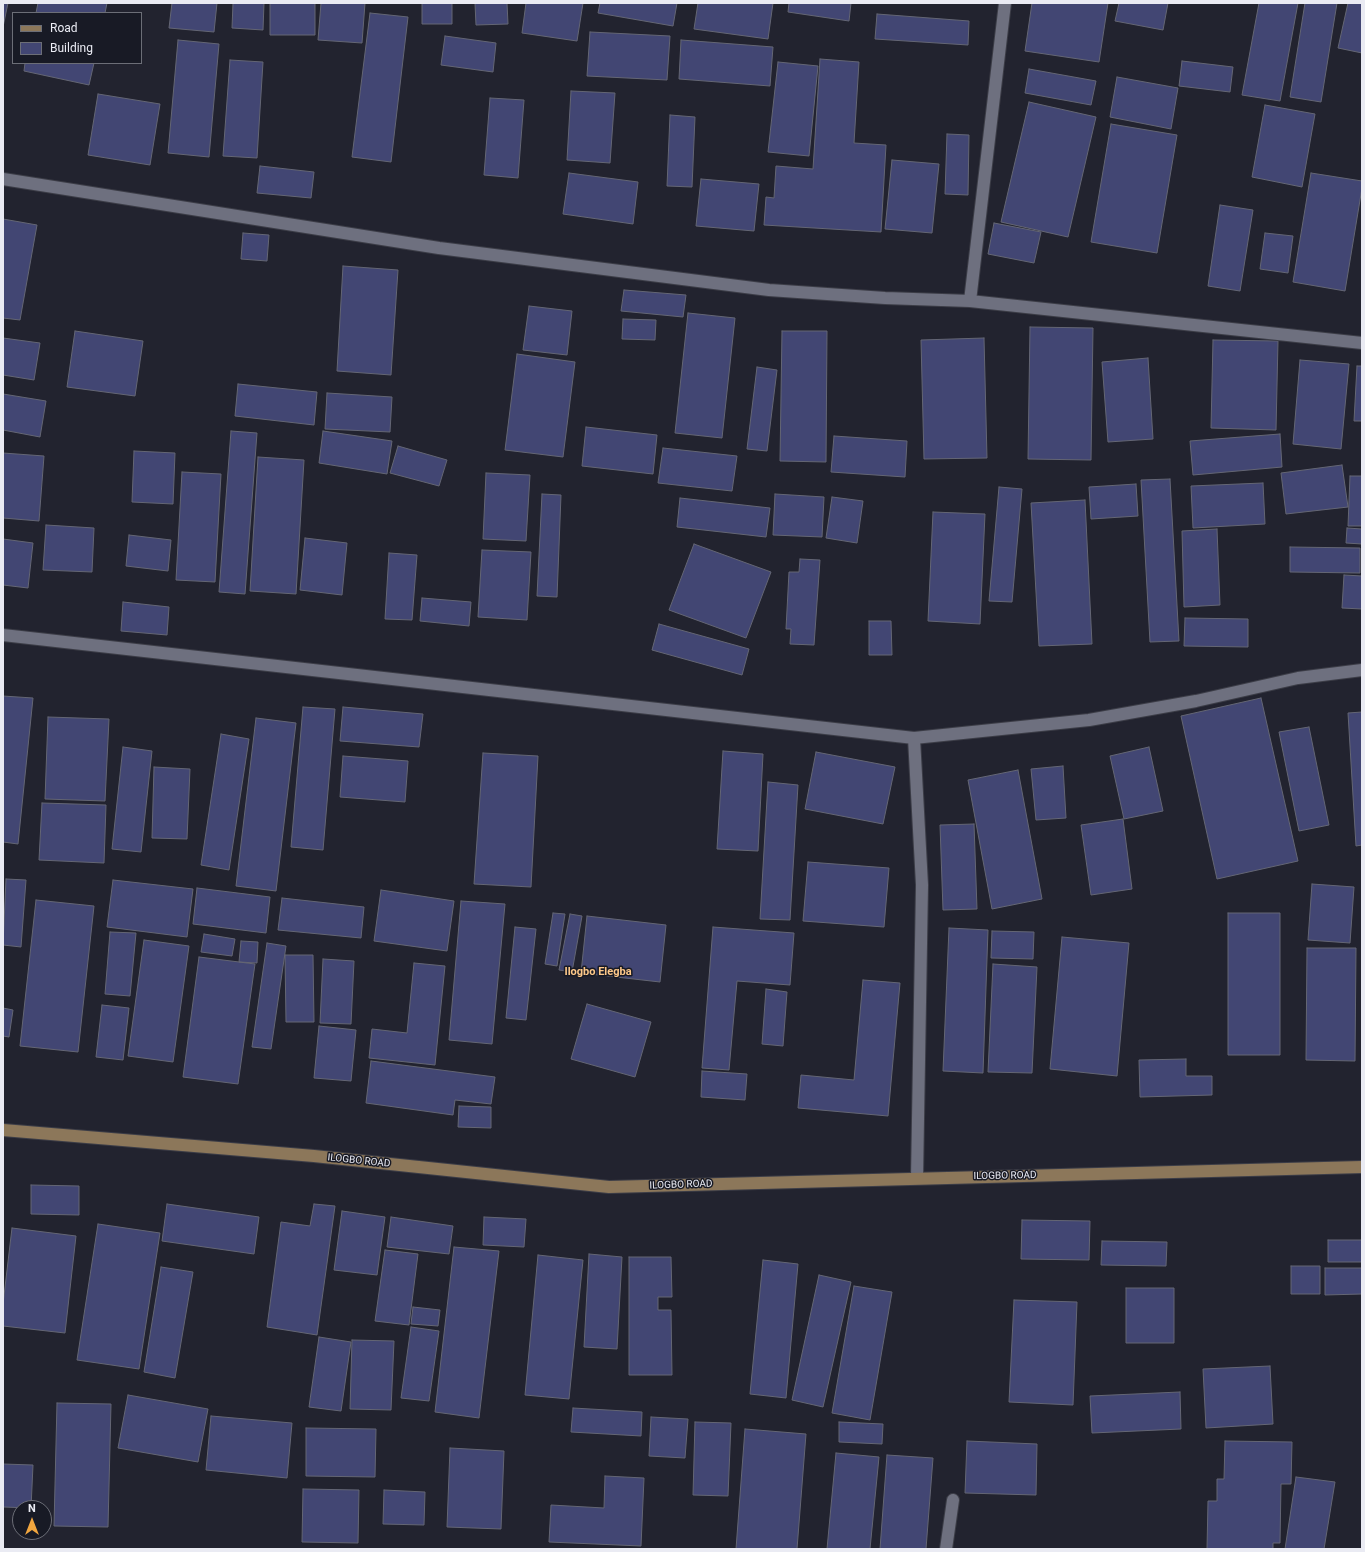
<!DOCTYPE html>
<style>
body{margin:0}
#map{position:relative;width:1365px;height:1552px;overflow:hidden;background:#22232f;font-family:Roboto,sans-serif}
canvas{display:block}
.frame{position:absolute;inset:0;border:4px solid #eaebf3;pointer-events:none}
.legend{position:absolute;left:12px;top:12px;width:130px;height:52px;box-sizing:border-box;background:#181a25;border:1px solid #6c6e77;margin:0;padding:5px 7px;list-style:none;font-size:12px;color:#eaebf3}
.legend li{display:flex;align-items:center;gap:8px;height:20px}
.legend b{width:20px;border:1px solid #6c6e77}
.north{position:absolute;left:12px;top:1500px;width:40px;height:40px;box-sizing:border-box;background:#181a25;border:1px solid #6c6e77;border-radius:50%;rotate:0deg;font-size:11px;font-weight:700;line-height:16px;text-align:center;color:#eaebf3}
.north::after{content:'';display:block;margin:auto;width:14px;height:18px;background:#f1a63f;clip-path:polygon(50% 0,100% 100%,50% 72%,0 100%)}
</style>
<div id="map">
<canvas width="1365" height="1552"></canvas>
<div class="frame"></div>
<ul class="legend">
<li><b style="height:5px;background:#8c775a"></b>Road</li>
<li><b style="height:11px;background:#424673"></b>Building</li>
</ul>
<div class="north">N</div>
</div>
<script>
const ctx = document.querySelector('canvas').getContext('2d');
ctx.lineJoin = 'round';
function fill(path, color) { ctx.fillStyle = color; ctx.fill(path, 'evenodd'); }
const shape = rows => new Path2D(rows.map(r => 'M' + r).join(''));
function stroke(path, color, width, dash) { ctx.strokeStyle = color; ctx.lineWidth = width; ctx.lineCap = dash ? 'butt' : 'round'; ctx.setLineDash(dash || []); ctx.stroke(path); }
function drawText(font, color, halo, rows, align = 'center') {
  ctx.font = font + ' Roboto,sans-serif'; ctx.lineWidth = 3; ctx.setLineDash([]); ctx.textBaseline = 'middle'; ctx.strokeStyle = halo; ctx.fillStyle = color; for (const [text, x, y, turn = 0] of rows) {
    ctx.save(); ctx.translate(x, y); ctx.rotate((+turn || 0) * Math.PI / 180); ctx.textAlign = isNaN(turn) ? turn : align; if (halo) ctx.strokeText(text, 0, 0); ctx.fillText(text, 0, 0); ctx.restore();
  }
}
const building = shape([
 [3,3,8,3,3,27,3,3],
 [38,3,107,3,105,13,36,13,38,3],
 [172,3,217,3,214,32,169,28,172,3],
 [233,3,264,3,263,30,232,28,233,3],
 [270,3,315,3,315,35,270,35,270,3],
 [321,3,365,3,362,43,318,40,321,3],
 [422,3,452,3,452,24,422,24,422,3],
 [475,3,507,3,508,24,476,25,475,3],
 [526,3,583,3,577,41,522,33,526,3],
 [600,3,677,3,673,26,598,13,600,3],
 [698,3,773,3,768,39,694,29,698,3],
 [789,3,851,3,849,21,788,12,789,3],
 [1032,3,1108,3,1099,62,1025,51,1032,3],
 [1119,3,1168,3,1163,30,1115,21,1119,3],
 [1259,3,1298,3,1280,101,1242,95,1259,3],
 [1305,3,1337,3,1321,102,1290,97,1305,3],
 [1348,3,1362,3,1362,53,1338,48,1348,3],
 [370,13,408,17,391,162,352,157,370,13],
 [877,14,969,21,968,45,875,39,877,14],
 [590,32,670,36,667,80,587,76,590,32],
 [445,36,496,43,493,72,441,65,445,36],
 [178,40,219,44,209,157,168,153,178,40],
 [681,40,773,47,770,86,679,79,681,40],
 [820,59,859,62,854,143,886,145,881,232,764,225,766,197,774,198,776,166,813,169,820,59],
 [230,60,263,62,257,158,223,156,230,60],
 [1182,61,1233,67,1230,92,1179,86,1182,61],
 [778,62,818,66,809,156,768,152,778,62],
 [25,63,94,63,89,85,24,71,25,63],
 [1029,69,1096,81,1091,105,1025,93,1029,69],
 [1117,77,1178,88,1171,129,1110,117,1117,77],
 [571,91,615,93,610,163,567,160,571,91],
 [98,94,160,104,150,165,88,155,98,94],
 [490,98,524,100,518,178,484,175,490,98],
 [1029,102,1096,117,1068,237,1001,222,1029,102],
 [1265,105,1315,114,1302,187,1252,177,1265,105],
 [670,115,695,117,692,187,667,186,670,115],
 [1111,124,1177,135,1157,253,1091,242,1111,124],
 [947,134,969,135,968,195,945,194,947,134],
 [892,160,939,164,932,233,885,229,892,160],
 [260,166,314,172,311,198,257,193,260,166],
 [569,173,638,182,633,224,563,214,569,173],
 [1311,173,1362,181,1362,188,1345,291,1293,282,1311,173],
 [701,179,759,184,754,231,696,226,701,179],
 [1220,205,1253,210,1240,291,1208,286,1220,205],
 [3,219,37,225,20,320,3,318,3,219],
 [994,223,1041,232,1034,263,988,254,994,223],
 [243,233,269,235,267,261,241,259,243,233],
 [1265,233,1293,236,1288,273,1260,269,1265,233],
 [343,266,398,270,391,375,337,371,343,266],
 [624,290,686,295,683,317,621,311,624,290],
 [529,306,572,311,567,355,523,350,529,306],
 [688,313,735,318,722,438,675,433,688,313],
 [623,319,656,320,655,340,622,339,623,319],
 [1030,327,1093,328,1091,460,1028,459,1030,327],
 [75,331,143,341,135,396,67,387,75,331],
 [782,331,827,331,826,462,780,461,782,331],
 [3,338,40,343,34,380,3,375,3,338],
 [984,338,987,458,924,459,921,340,984,338],
 [1213,340,1278,341,1276,430,1211,428,1213,340],
 [517,354,575,362,563,457,505,450,517,354],
 [1148,358,1153,439,1108,442,1102,362,1148,358],
 [1300,360,1349,364,1341,449,1293,444,1300,360],
 [1357,366,1362,366,1362,421,1354,421,1357,366],
 [757,367,777,370,767,451,747,449,757,367],
 [238,384,317,392,314,425,235,416,238,384],
 [327,393,392,397,390,432,325,429,327,393],
 [3,394,46,401,40,437,3,430,3,394],
 [586,427,657,435,653,474,582,466,586,427],
 [231,431,257,433,245,594,219,592,231,431],
 [323,431,392,441,387,474,319,463,323,431],
 [1280,434,1282,467,1193,475,1190,441,1280,434],
 [834,436,907,441,905,477,831,472,834,436],
 [398,446,447,460,439,486,390,473,398,446],
 [663,448,737,456,732,491,658,483,663,448],
 [134,451,175,453,173,504,132,502,134,451],
 [3,453,44,456,39,521,3,518,3,453],
 [258,457,304,460,296,594,250,591,258,457],
 [1342,465,1348,507,1286,514,1281,473,1342,465],
 [182,472,221,474,215,582,176,580,182,472],
 [486,473,530,475,526,541,483,539,486,473],
 [1350,476,1362,476,1362,526,1348,526,1350,476],
 [1170,479,1179,641,1150,642,1141,480,1170,479],
 [1263,483,1265,524,1193,528,1191,486,1263,483],
 [1136,484,1138,516,1091,519,1089,487,1136,484],
 [999,487,1022,489,1012,602,989,601,999,487],
 [542,494,561,495,557,597,537,596,542,494],
 [775,494,824,497,822,537,773,535,775,494],
 [832,497,863,501,857,543,826,538,832,497],
 [680,498,770,508,766,537,677,527,680,498],
 [1085,500,1092,644,1039,646,1031,503,1085,500],
 [933,512,985,514,980,624,928,621,933,512],
 [46,525,94,528,92,572,43,570,46,525],
 [1347,528,1362,529,1362,544,1346,543,1347,528],
 [1217,529,1220,605,1184,607,1182,531,1217,529],
 [129,535,171,540,168,571,126,566,129,535],
 [305,538,347,543,342,595,300,590,305,538],
 [3,539,33,543,28,588,3,585,3,539],
 [694,544,771,572,746,638,669,610,694,544],
 [1290,547,1360,548,1360,573,1290,572,1290,547],
 [482,550,531,552,527,620,478,617,482,550],
 [389,553,417,555,412,620,385,619,389,553],
 [800,559,820,560,814,645,790,644,791,629,786,629,789,572,799,572,800,559],
 [1344,575,1362,576,1362,609,1342,608,1344,575],
 [422,598,471,602,469,626,420,621,422,598],
 [123,602,169,607,167,635,121,631,123,602],
 [1185,618,1248,619,1248,647,1184,646,1185,618],
 [869,621,891,621,892,655,869,655,869,621],
 [659,624,749,649,742,675,652,650,659,624],
 [3,696,33,698,18,844,3,842,3,696],
 [1261,698,1298,861,1217,879,1181,716,1261,698],
 [303,707,335,709,323,850,291,847,303,707],
 [343,707,423,714,419,747,340,741,343,707],
 [1362,712,1362,845,1356,846,1348,713,1362,712],
 [48,717,109,719,105,801,45,799,48,717],
 [256,718,296,723,276,891,236,886,256,718],
 [1309,727,1329,825,1299,831,1279,732,1309,727],
 [221,734,249,739,229,870,201,865,221,734],
 [123,747,152,751,141,852,112,849,123,747],
 [1149,747,1163,811,1124,819,1110,756,1149,747],
 [723,751,763,754,758,851,717,849,723,751],
 [816,752,895,767,883,824,805,809,816,752],
 [483,753,538,756,531,887,474,884,483,753],
 [343,756,408,761,405,802,340,797,343,756],
 [1063,766,1066,818,1036,820,1031,769,1063,766],
 [154,767,190,769,187,839,152,838,154,767],
 [1018,770,1042,899,992,909,968,780,1018,770],
 [768,782,798,785,790,920,760,919,768,782],
 [42,803,106,805,104,863,39,860,42,803],
 [1123,819,1132,889,1091,895,1081,825,1123,819],
 [974,824,977,909,943,910,940,825,974,824],
 [808,862,889,868,884,927,803,921,808,862],
 [6,879,26,880,21,947,3,945,6,879],
 [113,880,193,889,187,937,107,927,113,880],
 [1312,884,1354,887,1350,943,1308,940,1312,884],
 [197,888,270,897,266,933,193,924,197,888],
 [381,890,454,901,447,951,374,941,381,890],
 [282,898,364,907,361,938,278,930,282,898],
 [36,900,94,906,78,1052,20,1046,36,900],
 [461,901,505,904,492,1044,449,1040,461,901],
 [553,913,565,914,557,966,545,964,553,913],
 [1228,913,1280,913,1280,1055,1228,1055,1228,913],
 [570,914,582,916,572,972,559,970,570,914],
 [587,916,666,925,660,982,581,973,587,916],
 [515,927,536,929,526,1020,506,1018,515,927],
 [713,927,794,933,790,985,737,981,729,1070,702,1068,713,927],
 [949,928,988,930,983,1073,943,1071,949,928],
 [992,931,1034,932,1033,959,991,958,992,931],
 [110,932,136,933,130,996,105,994,110,932],
 [204,934,235,939,232,956,201,952,204,934],
 [1062,937,1129,943,1117,1076,1050,1069,1062,937],
 [144,940,189,946,173,1062,128,1056,144,940],
 [241,941,258,942,257,963,239,962,241,941],
 [267,943,286,946,271,1049,252,1047,267,943],
 [1307,948,1356,948,1355,1061,1306,1060,1307,948],
 [285,955,313,955,314,1022,286,1022,285,955],
 [199,957,255,964,238,1084,183,1077,199,957],
 [323,959,354,961,351,1024,320,1023,323,959],
 [414,963,445,966,435,1065,369,1058,372,1029,407,1033,414,963],
 [993,964,1037,967,1032,1073,988,1072,993,964],
 [863,980,900,983,888,1116,798,1108,801,1075,854,1080,863,980],
 [766,989,787,992,783,1046,762,1044,766,989],
 [587,1004,651,1022,635,1077,571,1059,587,1004],
 [102,1005,129,1008,123,1060,96,1057,102,1005],
 [3,1008,13,1010,9,1037,3,1036,3,1008],
 [319,1026,356,1030,351,1081,314,1078,319,1026],
 [1186,1059,1186,1076,1212,1076,1212,1095,1140,1097,1139,1060,1186,1059],
 [371,1061,495,1077,491,1104,455,1100,453,1115,366,1103,371,1061],
 [702,1071,747,1074,745,1100,701,1097,702,1071],
 [459,1106,491,1107,491,1128,458,1127,459,1106],
 [31,1185,79,1186,79,1215,31,1214,31,1185],
 [167,1204,259,1217,254,1254,162,1241,167,1204],
 [314,1204,335,1206,317,1335,267,1327,281,1222,310,1226,314,1204],
 [342,1211,385,1217,377,1275,334,1270,342,1211],
 [391,1217,453,1226,449,1254,387,1247,391,1217],
 [484,1217,526,1219,524,1247,483,1245,484,1217],
 [1022,1220,1090,1221,1089,1260,1021,1259,1022,1220],
 [98,1224,160,1233,139,1369,77,1360,98,1224],
 [12,1228,76,1236,65,1333,3,1326,3,1304,12,1228],
 [1328,1240,1362,1240,1362,1262,1328,1262,1328,1240],
 [1102,1241,1167,1242,1166,1266,1101,1265,1102,1241],
 [454,1247,499,1251,479,1418,435,1412,454,1247],
 [385,1250,418,1254,409,1325,375,1321,385,1250],
 [589,1254,622,1257,617,1349,584,1347,589,1254],
 [538,1255,583,1260,569,1399,525,1395,538,1255],
 [629,1257,671,1257,672,1297,658,1297,658,1310,671,1310,672,1375,629,1375,629,1257],
 [763,1260,798,1264,786,1398,750,1394,763,1260],
 [1291,1266,1320,1266,1320,1294,1291,1294,1291,1266],
 [161,1267,193,1272,175,1378,144,1372,161,1267],
 [1325,1268,1362,1268,1362,1294,1325,1295,1325,1268],
 [819,1275,851,1282,823,1407,792,1400,819,1275],
 [854,1286,892,1292,870,1420,832,1413,854,1286],
 [1126,1288,1174,1288,1174,1343,1126,1343,1126,1288],
 [1014,1300,1077,1302,1073,1405,1009,1402,1014,1300],
 [413,1307,440,1310,438,1326,411,1324,413,1307],
 [411,1327,439,1331,429,1401,401,1398,411,1327],
 [319,1337,351,1342,341,1411,309,1407,319,1337],
 [352,1340,394,1341,391,1410,350,1409,352,1340],
 [1270,1366,1273,1424,1206,1428,1203,1369,1270,1366],
 [1180,1392,1181,1429,1092,1433,1090,1396,1180,1392],
 [128,1395,208,1409,198,1462,118,1448,128,1395],
 [57,1403,111,1404,108,1527,54,1526,57,1403],
 [573,1408,642,1412,641,1436,571,1432,573,1408],
 [211,1416,292,1423,287,1478,206,1470,211,1416],
 [651,1417,688,1419,685,1458,649,1456,651,1417],
 [695,1422,731,1423,728,1496,693,1495,695,1422],
 [839,1422,883,1424,882,1444,839,1442,839,1422],
 [306,1428,376,1429,375,1477,306,1476,306,1428],
 [745,1429,806,1434,797,1549,736,1549,745,1429],
 [967,1441,1037,1444,1036,1495,965,1493,967,1441],
 [1225,1441,1292,1442,1291,1484,1281,1484,1280,1543,1273,1543,1273,1549,1207,1549,1208,1501,1217,1501,1217,1479,1224,1479,1225,1441],
 [450,1448,504,1451,501,1529,447,1527,450,1448],
 [836,1453,879,1457,870,1549,827,1549,836,1453],
 [887,1455,933,1458,926,1549,880,1549,887,1455],
 [3,1464,33,1465,31,1508,3,1507,3,1464],
 [605,1476,644,1478,641,1546,549,1542,551,1505,604,1508,605,1476],
 [1296,1477,1335,1482,1324,1549,1285,1549,1296,1477],
 [303,1489,359,1490,358,1543,302,1542,303,1489],
 [384,1490,425,1492,424,1525,383,1524,384,1490]
]);
fill(building, '#424673');
stroke(building, '#646674', 1);
const street = shape([
 [3,179,439,248,769,290,885,298,970,301,1362,343],
 [970,301,1005,3],
 [3,635,914,738,1089,720,1196,701,1298,678,1362,670],
 [914,738,922,885,917,1178],
 [946,1549,953,1500]
]);
const secondary = shape([
 [3,1130,314,1156,609,1187,1362,1167]
]);
stroke(street, '#3c3d47', 14);
stroke(secondary, '#3c3d47', 14);
stroke(street, '#6e707f', 12);
stroke(secondary, '#8c775a', 12);
drawText('10px', '#eaebf3', '#181a25', [
 ["ILOGBO ROAD",359,1161,6],
 ["ILOGBO ROAD",1005,1176,-1],
 ["ILOGBO ROAD",681,1185,-2]
]);
drawText('bold 11px', '#fec98a', '#181a25', [
 ["Ilogbo Elegba",598,972]
]);
</script>
